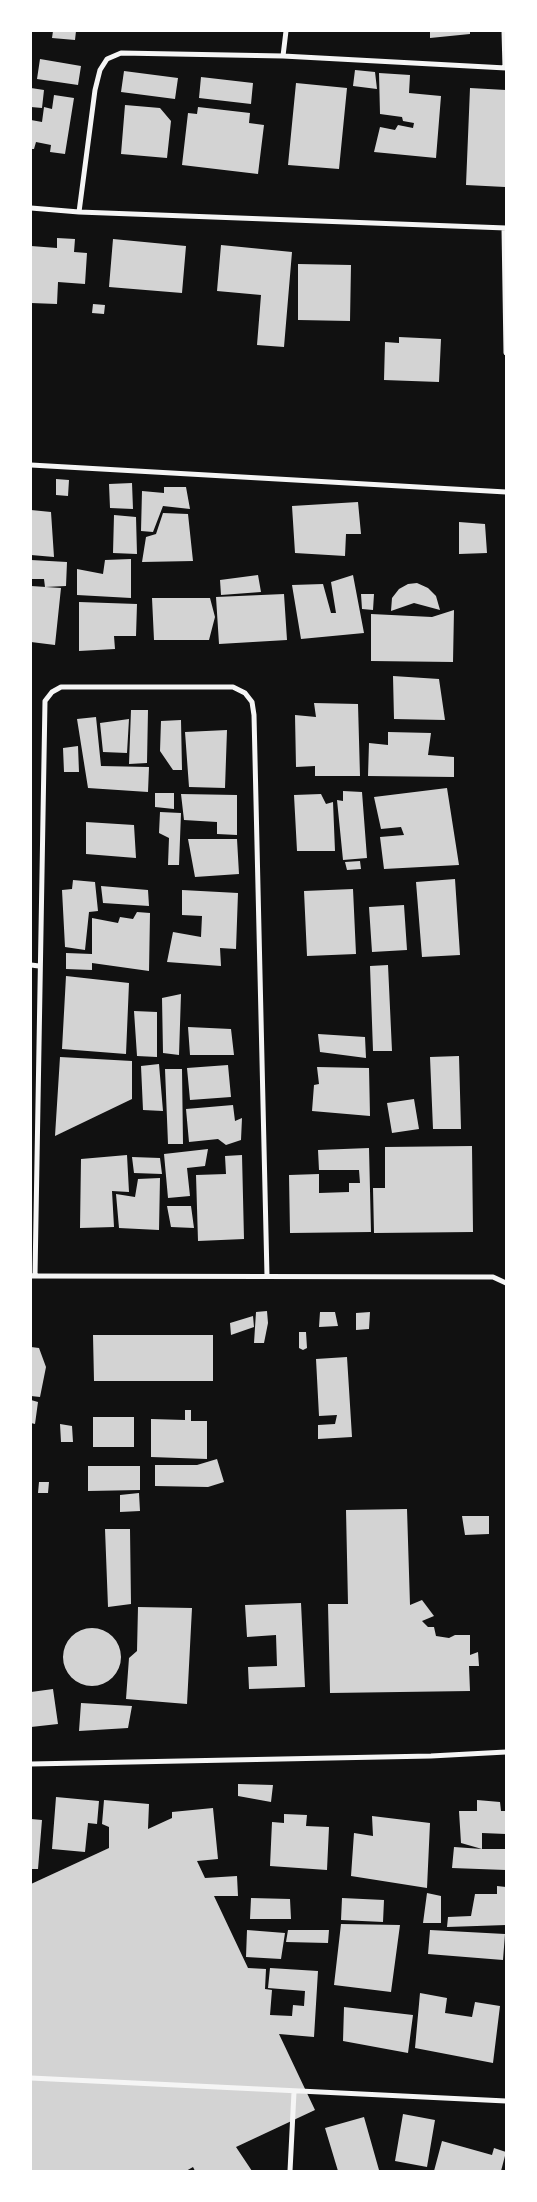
<!DOCTYPE html>
<style>
body{margin:0}
#map{position:relative;width:537px;height:2202px;overflow:hidden;background:#111;font-family:"Playfair Display",serif}
canvas{display:block}
.frame{position:absolute;inset:0;border:32px solid #fff;pointer-events:none}
</style>
<div id="map">
<canvas width="537" height="2202"></canvas>
<div class="frame"></div>
</div>
<script>
const ctx = document.querySelector('canvas').getContext('2d');
ctx.lineJoin = 'round';
function fill(path, color) { ctx.fillStyle = color; ctx.fill(path, 'evenodd'); }
const shape = rows => new Path2D(rows.map(r => 'M' + r).join(''));
function stroke(path, color, width, dash) { ctx.strokeStyle = color; ctx.lineWidth = width; ctx.lineCap = dash ? 'butt' : 'round'; ctx.setLineDash(dash || []); ctx.stroke(path); }
fill(shape([
 [53,31,76,31,75,40,52,38],
 [430,31,470,31,470,34,430,38],
 [40,59,81,66,78,85,37,79],
 [355,70,375,72,377,89,353,86],
 [124,71,178,78,175,99,121,92],
 [379,73,410,75,409,93,441,96,436,158,374,152,380,127,395,130,398,125,413,128,414,123,403,121,402,117,380,114],
 [201,77,253,83,251,104,199,98],
 [296,83,347,88,339,169,288,165],
 [31,88,44,90,42,108,31,107],
 [470,88,506,90,505,187,466,185],
 [54,95,74,98,65,154,50,152,51,145,36,142,34,149,31,149,31,120,42,122,44,107,52,109],
 [125,105,160,108,171,121,167,158,121,154],
 [198,107,250,113,249,123,264,125,258,174,182,165,188,113,197,114],
 [57,238,75,239,74,252,87,253,85,284,58,282,57,304,31,303,31,246,57,248],
 [113,239,186,246,182,293,109,287],
 [221,245,292,252,284,347,257,345,261,295,217,291],
 [298,264,351,265,350,321,298,320],
 [93,304,105,305,104,314,92,313],
 [399,337,441,339,439,382,384,380,385,342,399,343],
 [56,479,69,480,68,496,56,495],
 [132,483,133,509,110,508,109,484],
 [164,487,186,487,190,509,163,506,153,532,141,531,142,491,164,493],
 [358,502,361,534,346,534,345,556,295,553,292,506],
 [31,510,51,512,54,557,31,555],
 [163,513,188,514,193,561,142,562,146,537,156,534],
 [114,515,136,517,137,554,113,553],
 [459,522,485,524,487,553,459,554],
 [131,559,131,598,77,595,77,569,103,574,105,560],
 [31,560,67,562,66,586,45,587,44,579,31,579],
 [258,575,261,592,221,595,220,580],
 [353,575,364,633,301,639,292,585,323,584,331,613,336,613,331,582],
 [417,583,428,588,436,596,440,610,414,603,391,611,392,598,399,589,408,584],
 [31,586,61,588,55,645,31,642],
 [284,594,287,640,219,644,216,597],
 [361,594,374,594,373,610,362,609],
 [152,598,210,598,215,617,209,640,154,640],
 [79,602,137,604,136,636,114,636,115,649,79,651],
 [454,610,453,662,371,661,371,614,432,617],
 [393,676,439,679,445,720,394,719],
 [314,703,358,704,360,776,315,776,315,766,296,767,295,715,316,717],
 [131,710,148,710,147,763,129,764],
 [96,717,101,766,149,767,148,792,88,788,77,719],
 [129,719,127,753,103,752,100,723],
 [181,720,182,770,173,770,160,751,161,721],
 [227,730,225,788,189,787,185,732],
 [388,732,431,733,428,755,454,757,454,777,368,776,369,743,388,745],
 [78,746,79,772,64,772,63,748],
 [447,788,459,865,384,869,380,837,404,835,401,827,381,829,374,797],
 [343,791,362,792,367,858,343,860,337,800,343,801],
 [155,793,174,793,174,809,155,807],
 [181,794,237,795,237,835,217,834,217,822,184,820],
 [321,794,326,804,333,802,335,851,297,851,294,795],
 [160,812,181,813,179,865,168,865,169,838,159,833],
 [86,822,134,825,136,858,86,854],
 [188,839,237,839,239,874,195,877],
 [360,861,361,869,347,870,345,862],
 [455,879,460,955,422,957,416,882],
 [73,880,95,882,98,911,89,912,85,950,65,947,62,890,72,889],
 [101,886,148,890,149,906,103,903],
 [353,889,356,954,307,956,304,891],
 [182,890,238,893,236,949,220,948,221,966,167,962,173,932,201,937,202,916,182,915],
 [404,905,407,950,372,952,369,907],
 [137,912,150,913,149,971,92,963,92,970,66,969,66,953,92,954,92,918,118,923,120,917,133,919],
 [388,965,392,1051,373,1051,370,966],
 [66,976,129,983,126,1054,62,1049],
 [181,994,179,1055,163,1053,162,998],
 [134,1011,157,1012,157,1057,137,1056],
 [188,1027,231,1029,234,1055,190,1055],
 [318,1034,365,1037,366,1058,320,1052],
 [459,1056,461,1129,433,1129,430,1057],
 [60,1057,132,1061,132,1099,55,1136],
 [159,1064,163,1111,143,1110,141,1066],
 [228,1065,231,1097,190,1100,187,1068],
 [317,1067,369,1068,370,1116,312,1111,314,1085,319,1084],
 [165,1069,182,1069,183,1144,168,1144],
 [414,1099,419,1129,392,1133,387,1103],
 [233,1105,235,1121,242,1118,241,1140,226,1145,218,1139,189,1142,186,1109],
 [472,1146,473,1232,374,1233,373,1188,385,1188,385,1147],
 [369,1148,371,1232,290,1233,289,1175,319,1174,319,1193,349,1192,349,1183,360,1183,359,1170,319,1170,318,1150],
 [208,1149,205,1166,187,1168,190,1196,168,1198,164,1154],
 [127,1155,129,1192,112,1191,114,1227,80,1228,81,1159],
 [242,1155,244,1239,198,1241,196,1175,226,1174,225,1156],
 [132,1157,160,1158,162,1174,134,1173],
 [160,1178,159,1230,119,1228,116,1194,135,1197,138,1179],
 [167,1206,191,1206,194,1228,171,1227],
 [267,1311,268,1323,264,1343,254,1343,256,1312],
 [320,1312,335,1312,338,1326,319,1327],
 [370,1312,369,1329,356,1330,356,1313],
 [253,1316,254,1327,231,1335,230,1323],
 [299,1332,306,1332,307,1348,303,1350,299,1348],
 [93,1335,213,1335,213,1381,94,1381],
 [31,1347,39,1348,46,1367,40,1397,31,1396],
 [347,1357,352,1437,318,1439,318,1425,335,1424,337,1415,319,1416,316,1359],
 [31,1400,38,1402,35,1424,31,1423],
 [185,1410,191,1410,191,1421,207,1421,207,1459,151,1457,151,1419,185,1420],
 [93,1417,134,1417,134,1447,93,1447],
 [60,1424,72,1426,73,1442,61,1442],
 [217,1459,224,1482,208,1487,155,1486,155,1465,197,1465],
 [88,1466,140,1466,140,1490,88,1491],
 [39,1482,49,1482,48,1493,38,1493],
 [139,1493,140,1511,120,1512,120,1495],
 [407,1509,410,1605,422,1600,434,1616,422,1621,428,1627,434,1627,436,1636,449,1638,455,1635,470,1635,470,1655,478,1652,479,1666,469,1666,470,1691,330,1693,328,1604,348,1604,346,1510],
 [462,1516,489,1516,489,1534,465,1535],
 [105,1529,130,1529,131,1604,108,1607],
 [301,1603,305,1687,249,1689,248,1667,277,1666,276,1635,247,1637,245,1605],
 [138,1607,192,1608,187,1704,126,1699,129,1658,137,1651],
 '63 1657a29 29 0 1 1 58 0a29 29 0 1 1-58 0Z',
 [53,1689,58,1724,31,1727,31,1692],
 [81,1703,132,1706,128,1728,79,1731],
 [238,1784,273,1785,271,1802,238,1796],
 [56,1797,99,1801,97,1824,88,1823,85,1852,52,1849],
 [104,1800,149,1804,148,1829,172,1818,172,1812,213,1808,218,1859,197,1861,205,1878,237,1876,238,1896,214,1896,248,1968,266,1969,265,1989,272,1990,270,2015,292,2016,293,2005,304,2006,305,1991,268,1988,270,1968,318,1971,314,2037,279,2034,315,2110,236,2147,252,2171,195,2171,193,2167,186,2171,31,2171,31,1884,109,1848,109,1827,102,1824],
 [477,1800,500,1802,501,1811,506,1811,506,1834,482,1833,482,1849,506,1849,506,1870,452,1868,454,1847,482,1849,461,1843,459,1811,477,1811],
 [284,1814,307,1815,306,1826,329,1827,327,1870,270,1866,272,1822,284,1823],
 [372,1816,430,1823,427,1888,351,1876,354,1833,373,1836],
 [31,1819,42,1820,38,1869,31,1869],
 [497,1886,506,1887,506,1925,447,1927,448,1917,471,1916,475,1894,497,1894],
 [427,1893,441,1896,441,1923,423,1923],
 [251,1898,290,1899,291,1919,250,1919],
 [342,1898,384,1900,383,1922,341,1920],
 [341,1924,400,1925,391,1992,334,1985],
 [247,1930,285,1933,281,1959,246,1957],
 [288,1930,329,1930,328,1943,286,1942],
 [430,1930,505,1934,503,1960,428,1954],
 [420,1993,447,1998,445,2013,472,2017,475,2002,500,2006,493,2063,415,2048],
 [344,2007,413,2015,408,2053,343,2041],
 [403,2114,435,2120,427,2167,395,2161],
 [364,2117,379,2170,338,2171,325,2128],
 [442,2141,492,2155,494,2148,506,2152,501,2171,434,2171]
]), '#d3d3d3');
stroke(shape([
 [504,31,505,68],
 [283,56,286,31],
 [31,208,79,212,506,228],
 [79,212,95,90,100,70,107,59,121,53,283,56,506,68],
 [504,228,506,353],
 [31,465,506,492],
 [31,965,39,966],
 [35,1275,45,701,52,692,61,687,233,687,245,693,252,702,254,715,267,1276],
 [31,1276,493,1277,506,1283],
 [31,1764,431,1756,506,1752],
 [31,2078,506,2101],
 [290,2171,294,2092]
]), '#f5f5f5', 5);
</script>
